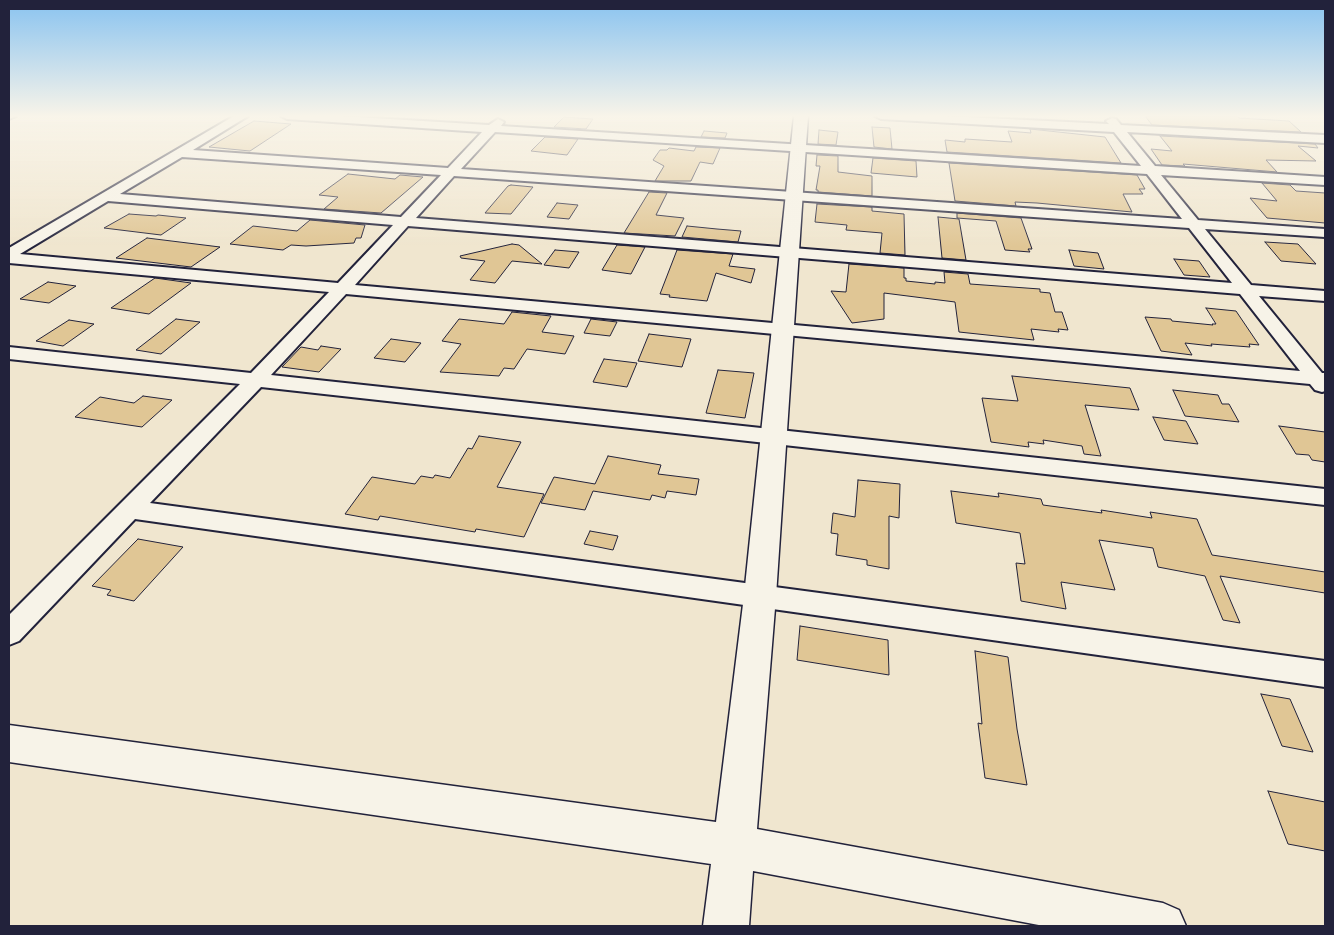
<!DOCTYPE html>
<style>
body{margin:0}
#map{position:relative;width:1334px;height:935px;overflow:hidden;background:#f0e6cf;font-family:Caveat,sans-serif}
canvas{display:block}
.frame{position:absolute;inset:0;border:10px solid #22223b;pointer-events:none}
</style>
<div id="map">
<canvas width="1334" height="935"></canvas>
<div class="frame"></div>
</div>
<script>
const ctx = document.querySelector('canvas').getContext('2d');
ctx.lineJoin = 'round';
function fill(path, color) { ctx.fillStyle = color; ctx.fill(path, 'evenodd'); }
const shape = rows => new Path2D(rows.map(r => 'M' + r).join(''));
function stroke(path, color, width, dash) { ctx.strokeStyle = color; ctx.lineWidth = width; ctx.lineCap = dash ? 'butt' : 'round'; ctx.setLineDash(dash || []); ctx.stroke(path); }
const building = shape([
 [1145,116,1237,116,1239,118,1289,121,1301,132,1152,125,1145,116],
 [564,117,593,119,586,129,554,127,564,117],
 [254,121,291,124,250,151,209,147,254,121],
 [872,127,890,128,892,149,874,147,872,127],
 [1030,129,1105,137,1121,163,947,152,945,140,965,142,965,139,1012,142,1008,131,1031,133,1030,129],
 [819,130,838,132,836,145,818,144,819,130],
 [704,131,727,133,725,138,701,137,704,131],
 [1160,136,1315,144,1318,148,1298,146,1316,161,1266,160,1277,172,1183,164,1185,166,1162,165,1151,149,1172,151,1160,136],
 [545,137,578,139,567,155,531,151,545,137],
 [696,147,720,148,713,164,700,162,691,181,655,181,664,166,653,160,660,150,667,150,669,148,694,151,696,147],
 [817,155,838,156,838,172,872,176,872,196,818,192,818,190,816,190,820,166,816,166,817,155],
 [873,158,916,161,917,177,871,173,873,158],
 [949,163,1137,175,1145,189,1139,189,1143,194,1123,194,1132,212,1037,203,1015,202,1016,206,955,201,949,163],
 [348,174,395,179,400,175,423,177,381,213,324,209,338,197,319,195,348,174],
 [1262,183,1290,185,1296,191,1325,193,1325,223,1267,218,1250,198,1277,201,1262,183],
 [511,185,533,187,511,214,485,213,508,186,511,185],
 [649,192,667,193,656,215,684,218,675,236,624,233,649,192],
 [557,203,578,205,569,219,547,217,557,203],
 [817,204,872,207,872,211,904,214,905,255,880,253,882,233,846,230,847,225,815,222,817,204],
 [957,213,1021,218,1032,249,1028,249,1030,252,1005,250,996,221,957,218,957,213],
 [129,214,156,216,158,215,186,218,161,235,104,228,129,214],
 [938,217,959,219,966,260,942,258,938,217],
 [310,220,365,225,361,238,356,238,354,243,306,246,291,245,283,250,230,244,253,226,297,231,310,220],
 [687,226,717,229,741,231,738,242,682,237,687,226],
 [147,238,220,247,191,267,116,258,147,238],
 [1265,242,1298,244,1316,264,1281,261,1265,242],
 [512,244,519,245,542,264,512,261,495,283,470,280,485,261,461,258,460,256,512,244],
 [617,245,645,247,631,274,602,270,617,245],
 [555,250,579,252,569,268,544,265,555,250],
 [677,250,733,254,729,266,755,269,751,283,716,273,707,301,669,297,670,295,660,294,677,250],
 [1069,250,1098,253,1104,269,1074,266,1069,250],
 [1174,259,1199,261,1210,277,1184,275,1174,259],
 [849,264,904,268,904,278,906,278,906,281,935,284,935,282,945,283,944,272,968,274,970,284,1040,289,1040,292,1050,293,1055,312,1062,312,1068,330,1058,329,1059,332,1031,329,1034,340,959,332,955,302,884,293,884,319,852,323,831,291,846,292,849,264],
 [155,278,191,283,149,314,111,308,155,278],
 [48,282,76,286,49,303,20,299,48,282],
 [1206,308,1236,311,1259,345,1249,344,1250,347,1211,344,1212,346,1185,343,1192,355,1161,351,1145,317,1171,319,1172,321,1213,325,1212,324,1216,324,1206,308],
 [512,312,551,316,542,332,574,336,565,354,527,349,514,369,504,368,499,376,440,372,461,344,442,341,459,319,504,324,512,312],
 [176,319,200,322,161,354,136,350,176,319],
 [591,319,617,322,610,336,584,333,591,319],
 [69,320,94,324,63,346,36,341,69,320],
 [649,334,691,339,682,367,638,361,649,334],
 [391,339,421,343,405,362,374,358,391,339],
 [321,346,341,349,319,372,282,367,301,347,318,350,321,346],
 [604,359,637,363,627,387,593,382,604,359],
 [718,370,754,373,745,418,706,413,718,370],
 [1012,376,1130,388,1139,410,1085,405,1101,456,1084,454,1082,446,1043,440,1044,444,1028,442,1029,447,991,442,982,398,1018,401,1012,376],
 [1173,390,1218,395,1222,404,1229,404,1239,422,1185,416,1173,390],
 [143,396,172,400,142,427,75,417,100,397,134,403,143,396],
 [1153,417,1186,421,1198,444,1164,440,1153,417],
 [1279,426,1325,432,1325,462,1312,460,1309,455,1296,454,1279,426],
 [479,436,521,442,497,487,544,494,524,537,476,529,475,532,380,516,378,520,345,514,372,477,415,484,421,476,433,478,435,475,450,478,468,448,472,449,479,436],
 [608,456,661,465,658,474,699,479,696,495,667,491,665,498,652,495,650,500,593,491,585,510,541,503,554,477,595,484,608,456],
 [858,480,900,484,899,518,889,516,889,569,867,565,867,560,836,555,838,534,831,533,833,513,855,517,858,480],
 [951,491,999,497,998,493,1041,499,1043,505,1102,513,1101,510,1152,518,1150,512,1197,519,1212,555,1325,572,1325,593,1220,576,1240,623,1223,620,1205,576,1158,567,1153,548,1099,540,1115,590,1061,582,1066,609,1021,601,1016,563,1025,564,1020,533,956,523,951,491],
 [590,531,618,536,613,550,584,544,590,531],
 [138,539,183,547,134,601,107,595,111,590,92,586,138,539],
 [800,626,888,640,889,675,797,660,800,626],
 [975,651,1008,657,1017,729,1027,785,985,778,978,723,982,724,975,651],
 [1261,694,1290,699,1313,752,1282,746,1261,694],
 [1268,791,1325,802,1325,851,1288,844,1268,791]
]);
fill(building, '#e0c695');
stroke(building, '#22223b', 1);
const street = shape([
 [9,116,16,116,9,119,9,116],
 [234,116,248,116,193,150,448,168,482,132,287,119,281,116,340,116,489,125,498,119,504,122,501,126,1141,166,1114,132,881,119,875,116,945,116,1109,124,1106,121,1112,118,1116,119,1121,125,1325,135,1325,143,1127,132,1155,166,1325,177,1325,185,1161,175,1198,220,1325,229,1325,237,1205,229,1251,285,1325,291,1325,301,1259,296,1322,373,1325,373,1325,391,1322,392,1315,390,1310,384,346,294,271,375,1325,489,1325,505,261,387,150,503,1325,661,1325,687,135,519,19,641,9,645,9,615,240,384,9,359,9,347,251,373,329,292,9,263,9,248,234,116],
 [495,132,1147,174,1182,219,461,169,495,132],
 [182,157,441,175,401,217,120,194,182,157],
 [454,176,1189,228,1232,283,416,218,454,176],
 [108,201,393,225,338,283,20,254,108,201],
 [408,226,1240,294,1300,371,355,285,408,226]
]);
const secondary = shape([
 [794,116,808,116,776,596,757,829,1163,903,1179,910,1186,926,1044,926,753,871,749,926,703,926,711,864,9,762,9,725,716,822,744,596,794,116]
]);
stroke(street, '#22223b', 4);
stroke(secondary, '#22223b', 3);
fill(street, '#f7f3e8');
fill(secondary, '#f7f3e8');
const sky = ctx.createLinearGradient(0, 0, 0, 247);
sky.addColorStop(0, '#89c3f0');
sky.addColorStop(0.47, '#f8f4e9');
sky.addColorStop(1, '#f8f4e900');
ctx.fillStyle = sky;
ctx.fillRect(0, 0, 1334, 247);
</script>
